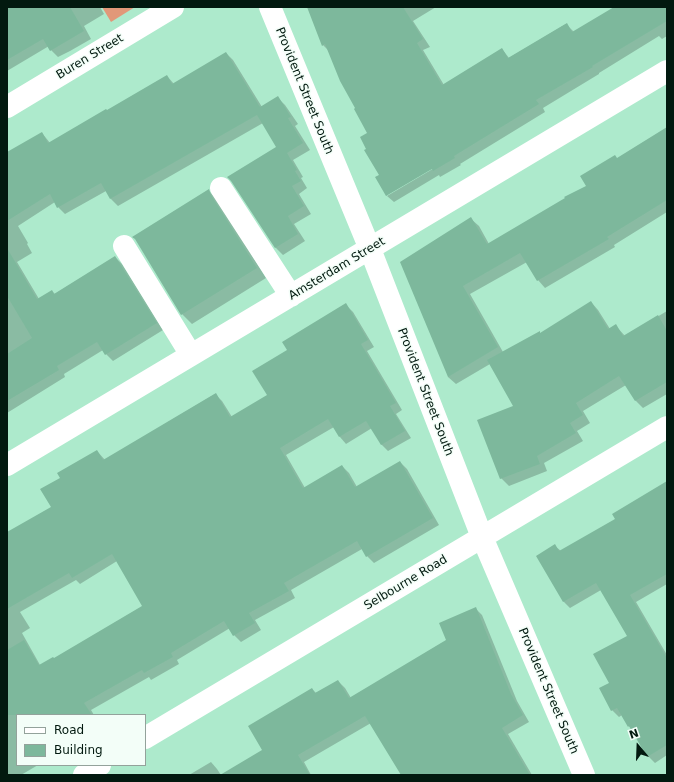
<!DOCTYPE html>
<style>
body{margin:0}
#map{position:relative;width:674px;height:782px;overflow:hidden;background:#adeacc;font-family:"DejaVu Sans",sans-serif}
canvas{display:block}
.frame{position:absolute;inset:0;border:8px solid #02190f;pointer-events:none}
.legend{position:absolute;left:16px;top:714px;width:130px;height:52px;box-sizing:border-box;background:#f3fef8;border:1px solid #93a29b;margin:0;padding:5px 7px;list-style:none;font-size:12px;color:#02190f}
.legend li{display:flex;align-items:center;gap:8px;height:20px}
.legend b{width:20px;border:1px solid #93a29b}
.north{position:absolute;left:618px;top:726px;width:40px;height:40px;-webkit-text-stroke:3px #f3fef8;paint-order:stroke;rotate:341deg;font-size:11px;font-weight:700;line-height:16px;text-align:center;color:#02190f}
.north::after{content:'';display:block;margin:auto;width:14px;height:18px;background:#02190f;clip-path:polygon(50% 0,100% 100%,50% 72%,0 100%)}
</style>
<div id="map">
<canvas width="674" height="782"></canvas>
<div class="frame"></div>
<ul class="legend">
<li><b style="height:5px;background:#fff"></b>Road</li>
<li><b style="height:11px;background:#7db89c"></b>Building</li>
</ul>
<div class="north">N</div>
</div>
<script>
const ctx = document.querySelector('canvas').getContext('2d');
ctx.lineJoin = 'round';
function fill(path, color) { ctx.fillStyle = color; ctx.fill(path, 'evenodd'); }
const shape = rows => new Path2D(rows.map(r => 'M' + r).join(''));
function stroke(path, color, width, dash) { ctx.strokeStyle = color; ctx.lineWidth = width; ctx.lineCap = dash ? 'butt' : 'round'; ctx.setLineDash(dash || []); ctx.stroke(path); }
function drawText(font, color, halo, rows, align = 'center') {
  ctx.font = font + ' "DejaVu Sans",sans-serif'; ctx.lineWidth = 3; ctx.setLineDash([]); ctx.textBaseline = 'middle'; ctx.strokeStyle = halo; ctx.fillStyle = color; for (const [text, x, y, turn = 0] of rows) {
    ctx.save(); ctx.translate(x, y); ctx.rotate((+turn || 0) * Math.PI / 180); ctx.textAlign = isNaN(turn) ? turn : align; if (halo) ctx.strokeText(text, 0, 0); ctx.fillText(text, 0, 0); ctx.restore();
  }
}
fill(shape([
 [102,7,135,7,111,22]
]), '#e19879');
fill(shape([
 [7,7,100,7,104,14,84,26,91,39,70,51,58,57,51,50,49,46,7,71],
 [308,7,436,7,413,21,430,47,423,50,444,85,502,49,509,58,566,24,574,32,616,7,667,7,667,36,662,39,659,36,599,73,599,74,543,108,545,112,460,164,461,165,440,177,439,175,394,202,387,196,436,167,435,165,387,194,387,196,376,177,380,175,368,149,369,134,329,51,323,45],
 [226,53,233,60,262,107,278,98,285,105,298,124,295,126,310,150,293,160,303,177,301,178,307,188,299,194,311,214,294,224,305,241,283,255,276,248,233,182,278,147,263,123,118,206,111,199,106,191,65,214,58,207,55,202,18,226,28,243,27,244,32,253,17,262,39,299,52,291,55,294,115,257,122,264,163,330,113,361,106,354,103,350,64,374,65,377,7,413,7,153,42,133,50,143,107,111,167,76,174,84],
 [667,129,667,212,614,245,615,247,545,288,538,280,527,262,470,294,503,352,541,334,591,302,598,310,610,329,616,326,625,336,667,311,667,394,643,408,636,401,626,385,583,411,590,423,577,431,583,441,544,463,547,471,509,486,501,478,514,406,490,364,456,384,448,377,471,219,479,226,489,244,587,186,617,159],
 [208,190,218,200,266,278,192,324,182,314],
 [346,305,353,312,374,347,367,351,402,410,396,414,411,438,388,451,381,444,372,428,346,444,340,437,334,427,286,455,305,488,342,466,349,473,357,487,400,462,407,469,439,525,374,563,367,556,362,549,291,590,295,598,255,620,261,630,241,642,234,635,230,628,177,660,179,664,151,680,149,677,91,710,94,715,17,715,17,765,38,765,21,775,7,775,7,533,52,507,62,478,97,451,105,460,215,394,222,401,232,417,268,396,288,351],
 [117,561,143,606,54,659,40,665,22,633,30,628,20,612,76,580,80,584],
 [667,482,667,584,636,602,667,655,667,755,655,763,648,756,632,730,629,726,622,715,619,717,612,710,611,683,628,636,601,590,570,608,564,602,537,556,555,546,561,551,616,519],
 [476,609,482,615,517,701,529,722,508,734,532,775,411,775,371,723,304,762,311,775,222,775,264,750,312,689,316,693,338,681,345,688,351,698,447,640],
 [211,762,217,769,221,775,189,775]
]), '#0003');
fill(shape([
 [7,7,70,7,84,31,50,51,43,39,7,60],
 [307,7,403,7,423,39,417,43,442,85,502,48,508,58,567,23,572,32,614,7,667,7,667,21,592,66,593,67,536,100,539,104,454,156,455,158,433,171,432,169,386,196,375,177,379,175,364,150,366,149,360,137,367,133,354,109,355,108,340,81,325,44,322,46],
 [226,52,260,107,278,96,291,117,288,118,303,143,287,153,297,170,295,171,301,181,292,186,304,206,288,216,298,234,275,248,231,181,227,177,276,147,257,115,110,199,101,183,57,208,50,194,7,221,7,152,42,132,48,143,106,109,107,110,167,75,172,84],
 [667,127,667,200,607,237,609,239,537,281,520,253,463,286,498,347,448,377,400,262,471,217,487,244,565,198,564,197,586,186,580,176,615,155,617,158],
 [209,189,211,195,257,268,181,315,135,239,132,237],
 [7,248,37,299,52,290,54,294,115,256,157,323,105,355,97,342,57,366,59,370,7,401,7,354,32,338,7,296],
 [591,301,608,329,616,324,623,336,658,315,667,331,667,382,635,401,619,376,576,403,583,415,570,423,576,433,537,456,540,464,500,479,477,420,513,406,487,360,540,331,540,333],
 [346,303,368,340,361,344,396,403,390,406,405,431,381,445,366,421,339,437,328,419,280,448,303,488,342,465,355,487,400,461,433,518,366,557,357,541,284,583,289,591,249,613,255,623,233,636,224,621,171,653,173,657,144,673,142,670,84,703,92,715,7,715,7,650,24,640,39,665,53,657,54,658,142,606,112,554,72,578,69,573,7,609,7,532,51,507,40,489,60,478,57,473,97,450,103,460,216,393,230,417,267,395,252,371,287,350,282,342],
 [667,481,667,574,630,595,667,658,667,745,647,757,629,726,628,727,617,708,611,711,599,688,609,683,593,654,627,636,596,583,563,602,536,556,555,544,559,551,615,519,612,514],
 [476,607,511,694,523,715,502,728,530,775,401,775,365,716,298,755,310,775,220,775,262,750,248,726,312,688,315,693,338,680,349,698,446,640,439,623]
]), '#7db89c');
stroke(shape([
 [270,7,370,249,482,537,584,775],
 [7,107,173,7],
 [221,188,291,296],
 [124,246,191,355],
 [7,465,667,71],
 [145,738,667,427],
 [84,775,100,765]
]), '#fff', 22);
drawText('12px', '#02190f', '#f3fef8', [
 ["Buren Street",90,57,-31],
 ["Provident Street South",304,91,68],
 ["Amsterdam Street",337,269,-31],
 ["Provident Street South",425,392,69],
 ["Selbourne Road",406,583,-31],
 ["Provident Street South",548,691,67]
]);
</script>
